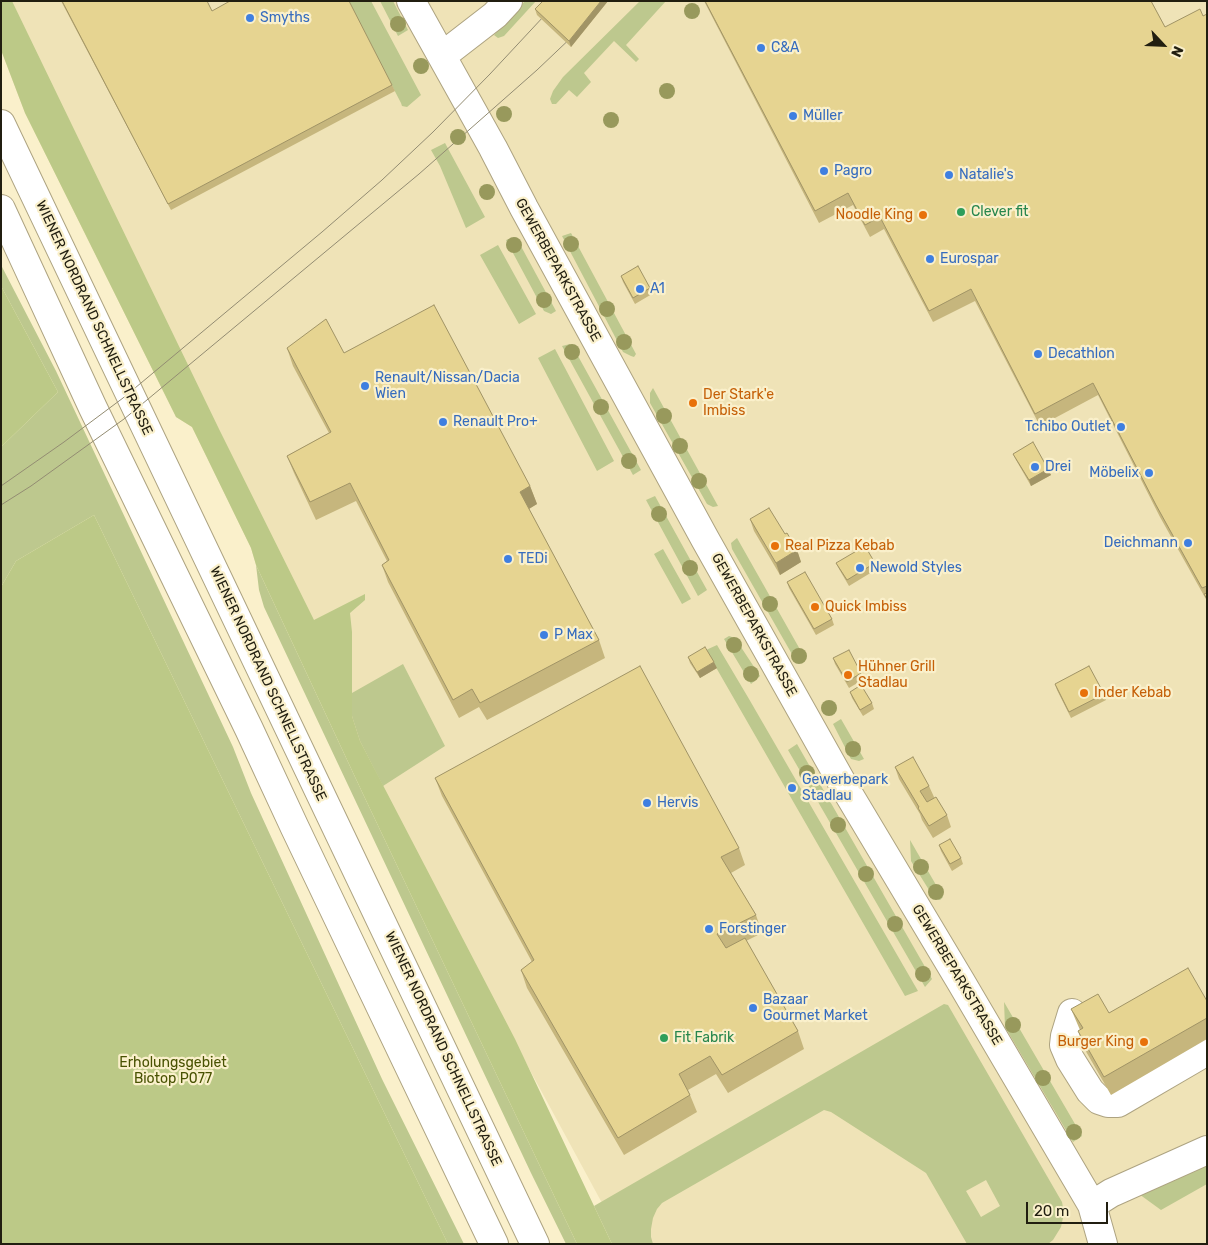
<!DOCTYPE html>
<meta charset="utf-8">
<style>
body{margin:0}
#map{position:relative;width:1208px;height:1245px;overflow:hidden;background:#faf0cb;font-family:Rubik,sans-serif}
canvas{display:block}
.frame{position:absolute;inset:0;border:2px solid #211e10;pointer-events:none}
.north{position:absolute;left:1138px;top:20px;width:50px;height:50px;-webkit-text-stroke:4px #faf0cb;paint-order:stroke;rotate:115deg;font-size:14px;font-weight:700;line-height:20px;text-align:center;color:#211e10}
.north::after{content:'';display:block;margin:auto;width:18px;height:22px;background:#211e10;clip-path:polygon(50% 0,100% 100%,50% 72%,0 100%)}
.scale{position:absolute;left:1026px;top:1202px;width:82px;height:22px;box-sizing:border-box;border:2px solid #211e10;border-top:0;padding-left:6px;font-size:15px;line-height:18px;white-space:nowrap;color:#211e10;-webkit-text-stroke:4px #faf0cb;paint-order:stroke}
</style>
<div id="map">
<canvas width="1208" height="1245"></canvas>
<div class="frame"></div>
<div class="north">N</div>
<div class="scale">20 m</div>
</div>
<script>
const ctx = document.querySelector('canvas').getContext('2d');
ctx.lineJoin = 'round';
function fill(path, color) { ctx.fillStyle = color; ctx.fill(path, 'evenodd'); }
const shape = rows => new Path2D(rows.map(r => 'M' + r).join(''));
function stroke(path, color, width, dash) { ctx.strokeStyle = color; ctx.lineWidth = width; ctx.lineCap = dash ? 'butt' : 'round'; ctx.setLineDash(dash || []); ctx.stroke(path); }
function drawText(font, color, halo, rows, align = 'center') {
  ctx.font = font + ' Rubik,sans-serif'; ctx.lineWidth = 4.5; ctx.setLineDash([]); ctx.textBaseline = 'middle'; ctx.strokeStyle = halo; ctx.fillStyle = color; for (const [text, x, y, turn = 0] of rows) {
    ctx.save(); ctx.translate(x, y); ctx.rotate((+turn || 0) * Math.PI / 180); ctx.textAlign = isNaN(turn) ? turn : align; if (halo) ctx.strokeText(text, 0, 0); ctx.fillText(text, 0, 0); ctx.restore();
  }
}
fill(shape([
 [1,1,1207,1,1207,1244,626,1244,602,1203,256,565,251,548,192,427,176,417,25,113,1,50]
]), '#efe3b7');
fill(shape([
 [348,1,371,1,421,95,407,107,402,106,401,103],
 [380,1,393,1,408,30,398,36],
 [525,1,536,1,504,36,498,38,494,35],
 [640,1,666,1,626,45,639,59,636,62,614,41,584,73,591,82,577,97,569,90,556,104,552,104,550,99,553,91,563,77],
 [445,143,485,217,466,228,440,166,431,150],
 [571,233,636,354,634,357,631,356,623,352,562,236],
 [516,237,556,311,551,314,544,311,506,240],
 [498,245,536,314,519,324,480,255],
 [1,265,56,371,233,747,251,793,382,1079,464,1244,448,1244,94,515,16,561,1,587,1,447,58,392,1,286],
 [570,344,573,347,641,470,633,475,562,346],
 [555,349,614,461,597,471,538,358],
 [653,388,718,506,713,507,707,504,650,403,650,393],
 [655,496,707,590,698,596,646,500],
 [737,538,802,653,802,661,797,663,732,549,731,543],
 [663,549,691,599,682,604,654,554],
 [256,565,363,794,577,1244,566,1244,531,1173,264,607,259,590],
 [729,636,735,638,760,676,751,684,724,639],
 [717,645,749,699,918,991,905,996,706,650],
 [403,664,445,746,383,786,360,741,352,716,352,693],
 [841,719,864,759,859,761,851,759,833,724],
 [797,744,932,979,925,987,788,750],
 [910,840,943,897,940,900,934,898,911,861],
 [1004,1002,1082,1136,1073,1142,1005,1027],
 [944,1004,948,1005,1062,1202,1064,1213,1061,1227,1053,1240,1048,1244,967,1244,926,1173,831,1112,824,1110,662,1203,657,1209,653,1218,651,1229,651,1237,653,1244,612,1244,594,1206],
 [986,1180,1000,1206,981,1217,966,1191],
 [1207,1158,1207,1184,1161,1210,1139,1194]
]), '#bdc88e');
fill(shape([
 [1,1,12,1,219,429,314,620,365,594,365,600,350,613,352,632,352,716,360,741,515,1039,612,1244,577,1244,363,794,256,565,251,548,192,427,176,417,25,113,1,50],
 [1,286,58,392,1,447],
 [94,515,448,1244,1,1244,1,587,16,561]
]), '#bcc987');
const minor = shape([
 [411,1,493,148,524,208,705,539,813,731,845,788,961,982,1092,1205,1103,1244],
 [442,56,495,15,508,1],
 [1072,1013,1065,1036,1064,1045,1070,1059,1090,1091,1099,1100,1108,1103,1118,1103,1207,1051],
 [1092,1205,1111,1193,1207,1150]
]);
const highway = shape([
 [1,124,535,1244],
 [1,209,93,408,249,729,295,828,494,1244]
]);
stroke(minor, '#ada381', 30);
stroke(highway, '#ada381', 30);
stroke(minor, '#fff', 28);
stroke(highway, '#fff', 28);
stroke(shape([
 [1,486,64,442,123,398,322,232,382,180,433,132,490,74,558,1],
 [1,505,31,486,124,419,419,174,537,70,576,33]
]), '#938c72', 1);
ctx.fillStyle = '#98995c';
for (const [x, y] of [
 [692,11],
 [398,24],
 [421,66],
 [667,91],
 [504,114],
 [611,120],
 [458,137],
 [487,192],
 [571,244],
 [514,245],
 [544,300],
 [607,309],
 [624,342],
 [572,352],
 [601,407],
 [664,416],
 [680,446],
 [629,461],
 [699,481],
 [659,514],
 [690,568],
 [770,604],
 [734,645],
 [799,656],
 [751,674],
 [829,708],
 [853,749],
 [807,773],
 [838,825],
 [921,867],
 [866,874],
 [936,892],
 [895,924],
 [923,974],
 [1013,1025],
 [1043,1078],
 [1074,1132]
]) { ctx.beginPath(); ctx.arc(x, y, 8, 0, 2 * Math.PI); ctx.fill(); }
fill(shape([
 [61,1,207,1,212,11,392,85,395,91,171,210],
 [608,1,571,47,537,15,535,9],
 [704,1,1151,1,1165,27,1203,16,1207,14,1207,601,1160,517,1098,395,1040,426,975,301,933,322,884,229,870,237,853,205,819,223],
 [621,276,650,288,652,294,635,304,623,282],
 [287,348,344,353,530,486,537,504,529,509,599,640,605,658,487,720,479,707,459,718,388,582,382,565,387,561,356,501,316,520,294,473,287,456,329,433,293,366],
 [1013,454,1048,469,1051,475,1031,486,1016,460],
 [750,519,785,534,797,550,801,562,780,575,754,531],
 [836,563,875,563,877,569,849,586,839,569],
 [787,582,832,619,834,625,816,635,789,588],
 [688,657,717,668,700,678,690,663],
 [833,658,861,673,864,679,849,688,835,664],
 [1055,684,1104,694,1106,700,1071,718,1057,690],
 [850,692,872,703,874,709,863,716,852,698],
 [895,767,929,786,934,797,947,815,951,827,933,838,922,820,920,814,899,779],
 [435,778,739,848,745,865,731,873,756,915,762,933,746,941,798,1031,804,1049,728,1093,716,1074,688,1090,690,1095,697,1112,624,1155,527,988,521,970,532,962,442,796],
 [939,845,961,858,963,864,952,871,941,851],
 [1207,1001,1207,1039,1111,1095,1084,1048,1078,1031,1080,1030,1071,1009,1109,1013]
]), '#c6b67d');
fill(shape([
 [601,1,608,1,571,47,569,41],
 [1048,469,1051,475,1031,486,1029,480],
 [530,486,537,504,527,510,520,492],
 [797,550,801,562,780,575,776,563],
 [714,662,717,668,700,678,697,672]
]), '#a19466');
const building = shape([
 [62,1,207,1,212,11,230,1,349,1,392,85,168,204,62,1],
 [543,1,601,1,569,41,535,9,543,1],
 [705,1,1151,1,1165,27,1200,9,1203,16,1207,14,1207,586,1202,588,1156,505,1093,383,1035,414,971,289,929,311,880,217,865,225,848,193,815,211,705,1],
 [638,266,650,288,633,298,621,276,638,266],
 [434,305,530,486,520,492,599,640,480,703,472,689,453,700,382,565,389,560,350,483,310,502,287,456,331,432,287,348,326,319,344,353,434,305],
 [1033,442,1048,469,1029,480,1013,454,1033,442],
 [769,508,785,534,787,533,797,550,776,563,750,519,769,508],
 [865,546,875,563,847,580,836,563,865,546],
 [805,572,832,619,814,629,787,582,805,572],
 [1207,593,1207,599,1204,594,1207,593],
 [705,647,714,662,697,672,688,657,705,647],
 [849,650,861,673,847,682,833,658,849,650],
 [640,666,739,848,721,857,756,915,717,934,726,948,745,938,798,1031,722,1075,710,1056,679,1074,690,1095,618,1138,521,970,534,960,435,778,640,666],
 [1089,666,1104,694,1069,712,1055,684,1089,666],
 [861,685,872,703,860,710,850,692,861,685],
 [913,757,929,786,920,791,927,802,936,797,947,815,929,826,918,808,919,807,895,767,913,757],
 [950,839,961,858,950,864,939,845,950,839],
 [1188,968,1207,1001,1207,1018,1104,1077,1078,1031,1083,1028,1071,1009,1098,994,1109,1013,1188,968]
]);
fill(building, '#e6d491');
stroke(building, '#a19466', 1);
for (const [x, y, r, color] of [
 [250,18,5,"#3f7fe0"],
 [761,48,5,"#3f7fe0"],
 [793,116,5,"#3f7fe0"],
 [824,171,5,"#3f7fe0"],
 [949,175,5,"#3f7fe0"],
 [961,212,5,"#2e9e5b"],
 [923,215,5,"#e8710a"],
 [930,259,5,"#3f7fe0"],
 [640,289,5,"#3f7fe0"],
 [1038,354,5,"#3f7fe0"],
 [365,386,5,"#3f7fe0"],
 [693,403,5,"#e8710a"],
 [443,422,5,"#3f7fe0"],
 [1121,427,5,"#3f7fe0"],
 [1035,467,5,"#3f7fe0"],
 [1149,473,5,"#3f7fe0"],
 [1188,543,5,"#3f7fe0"],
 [775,546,5,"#e8710a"],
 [508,559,5,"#3f7fe0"],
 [860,568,5,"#3f7fe0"],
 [815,607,5,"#e8710a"],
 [544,635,5,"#3f7fe0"],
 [848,675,5,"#e8710a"],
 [1084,693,5,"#e8710a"],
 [792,788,5,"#3f7fe0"],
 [647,803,5,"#3f7fe0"],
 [709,929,5,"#3f7fe0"],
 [753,1008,5,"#3f7fe0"],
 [664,1038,5,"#2e9e5b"],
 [1144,1042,5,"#e8710a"]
]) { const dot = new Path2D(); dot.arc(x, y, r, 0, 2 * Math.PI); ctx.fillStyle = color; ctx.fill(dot); stroke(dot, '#faf0cb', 2); }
drawText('14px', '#366cbe', '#faf0cb', [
 ["Smyths",260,18],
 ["C&A",771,48],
 ["Müller",803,116],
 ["Pagro",834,171],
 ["Natalie's",959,175],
 ["Eurospar",940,259],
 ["A1",650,289],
 ["Decathlon",1048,354],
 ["Renault/Nissan/Dacia",375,378],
 ["Wien",375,394],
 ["Renault Pro+",453,422],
 ["Tchibo Outlet",1111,427,"right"],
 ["Drei",1045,467],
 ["Möbelix",1139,473,"right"],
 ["Deichmann",1178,543,"right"],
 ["TEDi",518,559],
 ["Newold Styles",870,568],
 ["P Max",554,635],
 ["Gewerbepark",802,780],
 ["Stadlau",802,796],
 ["Hervis",657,803],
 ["Forstinger",719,929],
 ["Bazaar",763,1000],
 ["Gourmet Market",763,1016]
], 'left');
drawText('14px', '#27864d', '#faf0cb', [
 ["Clever fit",971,212],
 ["Fit Fabrik",674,1038]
], 'left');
drawText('14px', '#c56008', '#faf0cb', [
 ["Noodle King",913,215,"right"],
 ["Der Stark'e",703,395],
 ["Imbiss",703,411],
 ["Real Pizza Kebab",785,546],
 ["Quick Imbiss",825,607],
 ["Hühner Grill",858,667],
 ["Stadlau",858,683],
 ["Inder Kebab",1094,693],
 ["Burger King",1134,1042,"right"]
], 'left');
drawText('14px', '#211e10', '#faf0cb', [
 ["GEWERBEPARKSTRASSE",558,270,61],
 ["WIENER NORDRAND SCHNELLSTRASSE",94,318,65],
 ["GEWERBEPARKSTRASSE",754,625,61],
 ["WIENER NORDRAND SCHNELLSTRASSE",268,684,65],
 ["GEWERBEPARKSTRASSE",957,975,59],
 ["WIENER NORDRAND SCHNELLSTRASSE",443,1049,65]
]);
drawText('14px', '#485202', '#faf0cb', [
 ["Erholungsgebiet",173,1063],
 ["Biotop P077",173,1079]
]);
</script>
